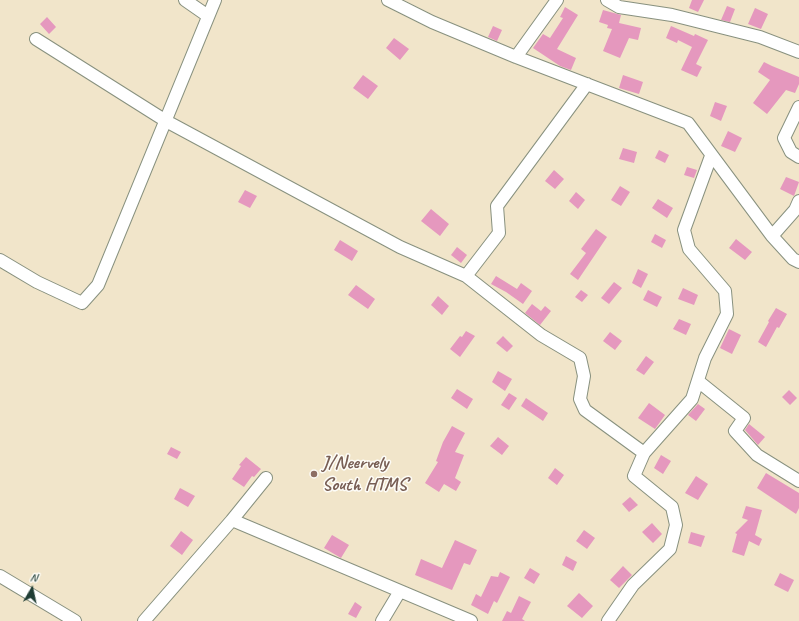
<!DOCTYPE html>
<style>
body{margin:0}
#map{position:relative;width:799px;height:621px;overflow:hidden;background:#f1e5ca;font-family:Caveat,sans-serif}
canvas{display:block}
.north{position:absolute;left:12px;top:569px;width:40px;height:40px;-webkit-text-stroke:3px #fdfcf7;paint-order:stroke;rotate:9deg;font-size:11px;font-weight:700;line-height:16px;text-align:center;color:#1f3d34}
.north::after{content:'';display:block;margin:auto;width:14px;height:18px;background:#1f3d34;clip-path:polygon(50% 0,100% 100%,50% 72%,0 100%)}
</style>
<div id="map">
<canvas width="799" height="621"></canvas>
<div class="north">N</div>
</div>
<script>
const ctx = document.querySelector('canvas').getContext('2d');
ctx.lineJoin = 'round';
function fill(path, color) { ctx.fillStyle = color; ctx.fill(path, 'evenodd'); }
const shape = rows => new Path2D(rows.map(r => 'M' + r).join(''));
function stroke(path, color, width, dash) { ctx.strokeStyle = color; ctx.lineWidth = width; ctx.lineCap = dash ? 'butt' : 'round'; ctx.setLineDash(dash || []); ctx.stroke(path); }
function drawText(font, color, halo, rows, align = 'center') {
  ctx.font = font + ' Caveat,sans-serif'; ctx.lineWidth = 3; ctx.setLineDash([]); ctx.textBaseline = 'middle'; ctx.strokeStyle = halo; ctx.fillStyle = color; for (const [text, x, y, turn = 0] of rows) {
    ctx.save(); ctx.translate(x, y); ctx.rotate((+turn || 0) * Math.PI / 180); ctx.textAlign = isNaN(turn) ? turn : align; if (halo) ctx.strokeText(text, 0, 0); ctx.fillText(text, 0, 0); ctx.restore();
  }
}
fill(shape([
 [692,0,704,0,698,12,689,8],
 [727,6,735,9,730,22,721,20],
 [565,7,578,15,557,49,576,58,571,70,560,66,533,48,543,34,550,38,563,18,560,17],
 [755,8,768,14,761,29,748,24],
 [603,10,621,15,619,23,641,28,638,40,629,38,620,58,603,51,612,29,607,28,608,25,599,22],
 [47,17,56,27,49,34,40,24],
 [493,26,502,30,497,41,488,37],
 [671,26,694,36,695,34,708,40,696,64,702,67,697,77,681,70,692,47,678,40,677,43,666,38],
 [394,38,409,49,400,60,386,48],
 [764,62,772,66,799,77,799,84,795,93,786,90,767,114,753,103,770,80,758,72],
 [363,75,378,86,368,99,353,88],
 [623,75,643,82,639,94,619,88],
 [715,102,727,106,721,121,710,116],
 [728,131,742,138,735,152,721,146],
 [623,148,637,152,634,163,619,159],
 [659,150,669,155,665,163,655,158],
 [687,167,697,170,694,178,684,175],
 [554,170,564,179,555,189,545,181],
 [786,177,799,182,794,196,780,189],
 [620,186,630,192,621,206,611,200],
 [245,190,257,196,250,208,238,202],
 [576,192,585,200,578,209,569,201],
 [658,199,673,208,667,218,652,208],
 [431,209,449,224,440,236,421,221],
 [596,229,607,237,578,280,570,274,586,253,581,249],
 [655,234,666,240,662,248,651,242],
 [736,239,752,252,745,260,729,248],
 [340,240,358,251,352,261,334,250],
 [457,247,467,255,461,263,451,255],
 [638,269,648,274,641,288,632,283],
 [496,276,517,289,521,283,532,291,523,304,506,292,491,284],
 [614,282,622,288,609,304,601,298],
 [356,285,375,299,368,309,348,295],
 [683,288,698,295,694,305,678,299],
 [581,290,588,295,582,302,575,297],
 [648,290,662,297,657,307,643,300],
 [438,296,449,306,442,315,431,305],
 [532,304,541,311,545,306,551,311,540,325,525,313],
 [776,308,787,314,779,328,777,327,766,347,758,342,769,322,768,321],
 [679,319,691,324,686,335,673,329],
 [729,329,741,335,732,354,720,348],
 [466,331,475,336,460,357,450,349,460,336,462,337],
 [610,332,622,341,615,350,603,341],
 [503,336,513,346,507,352,496,343],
 [646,356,654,362,644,375,636,370],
 [498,371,512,379,505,391,492,382],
 [457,389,473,399,467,409,451,398],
 [789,390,797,398,790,405,782,397],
 [509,393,517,398,509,410,501,405],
 [526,398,548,413,543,421,521,406],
 [649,403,665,415,655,429,638,418],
 [698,404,705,409,696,421,688,415],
 [749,424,765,437,758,445,745,430],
 [452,426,465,433,455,452,464,455,455,478,461,482,456,491,444,484,439,492,425,483,438,462,436,461,443,442],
 [498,437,509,446,502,455,490,446],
 [171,447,181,452,177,459,167,454],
 [661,455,671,461,663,474,654,468],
 [246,457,261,469,254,477,252,476,244,487,232,479,241,466,239,465],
 [555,468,564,475,557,485,548,478],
 [766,473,799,493,799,508,796,514,757,488],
 [696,476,708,484,698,500,685,493],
 [180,488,195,496,188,507,174,499],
 [630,497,638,505,629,512,622,504],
 [746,506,762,510,755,535,762,539,759,546,749,541,744,556,732,552,737,534,735,533,748,520,742,518],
 [652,523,662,534,653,543,642,532],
 [584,530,595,538,587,549,576,541],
 [181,531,193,540,182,555,170,546],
 [691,532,705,536,701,547,688,543],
 [332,535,349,545,341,558,324,548],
 [455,540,477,550,470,565,464,563,452,590,415,575,421,559,442,568],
 [566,556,577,562,573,571,562,565],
 [623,566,632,575,619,588,610,580],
 [530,568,540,574,534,584,524,578],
 [500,572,510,577,497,603,494,601,488,614,471,605,476,594,481,597,491,576,498,577],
 [780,573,794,580,788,592,774,585],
 [579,593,593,606,582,618,567,606],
 [519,596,531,602,522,619,525,621,502,621,507,611,511,613],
 [355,602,362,607,356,618,348,614]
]), '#e598be');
const minor = shape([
 [185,0,208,16],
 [388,0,432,22,516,57,688,123,772,236,793,259,799,262],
 [607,0,619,7,672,15,760,37,799,52],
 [36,39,166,121,400,247,466,276,541,335,580,358,584,376,580,399,585,410,644,453,634,476,672,507,676,525,670,549,633,585,608,621],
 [516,57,557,0],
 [799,107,784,138,791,152,799,157],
 [772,236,795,210,799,201],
 [0,260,37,282,82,303,98,285,215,0],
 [466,276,499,233,497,206,587,84],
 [698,381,744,418,735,431,757,455,799,481],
 [644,453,692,399,705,358,727,314,725,291,689,249,684,230,711,156],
 [266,478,232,520,471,621],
 [0,576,75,621],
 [144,621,232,520],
 [382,621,400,591]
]);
stroke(minor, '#88917f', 14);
stroke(minor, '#fff', 12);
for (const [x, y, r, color] of [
 [314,474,4,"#8d6e63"]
]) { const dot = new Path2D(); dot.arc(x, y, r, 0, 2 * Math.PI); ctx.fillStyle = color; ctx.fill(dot); stroke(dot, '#fdfcf7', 1.5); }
drawText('bold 19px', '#785e54', '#fdfcf7', [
 ["J/Neervely",322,463],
 ["South HTMS",322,485]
], 'left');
</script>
